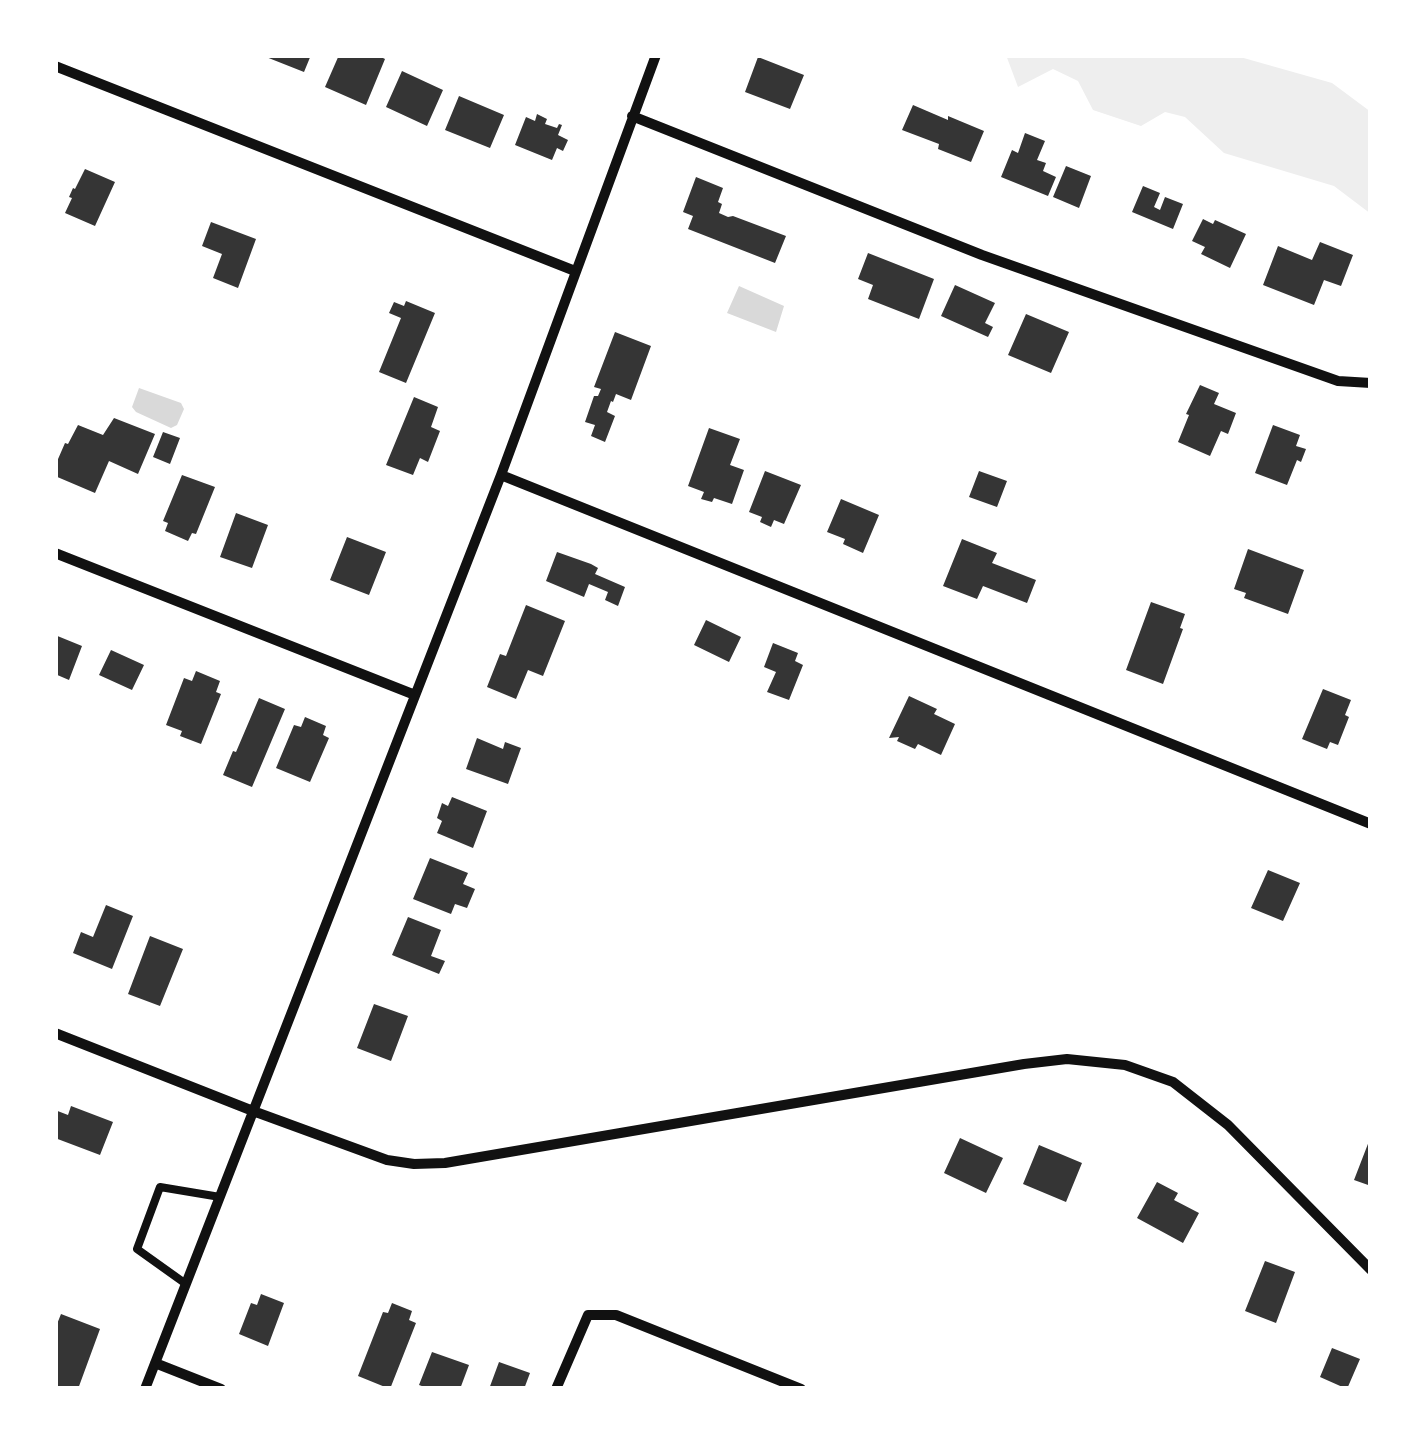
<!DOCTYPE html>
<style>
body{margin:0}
#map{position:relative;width:1426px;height:1444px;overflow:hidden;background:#fff;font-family:"Fira Sans",sans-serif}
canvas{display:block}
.frame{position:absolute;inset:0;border:58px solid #fff;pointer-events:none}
</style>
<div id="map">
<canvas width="1426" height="1444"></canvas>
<div class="frame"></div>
</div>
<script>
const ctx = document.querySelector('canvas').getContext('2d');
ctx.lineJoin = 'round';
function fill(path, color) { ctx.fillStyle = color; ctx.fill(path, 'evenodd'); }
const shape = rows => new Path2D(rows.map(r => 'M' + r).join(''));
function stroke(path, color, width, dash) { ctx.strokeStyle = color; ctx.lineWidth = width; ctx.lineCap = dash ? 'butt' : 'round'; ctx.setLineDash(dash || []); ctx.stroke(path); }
fill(shape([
 [1006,55,1233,55,1332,83,1371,112,1371,214,1334,186,1224,153,1185,117,1165,112,1141,126,1093,110,1078,81,1053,69,1018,87]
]), '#eee');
fill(shape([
 [739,286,784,306,776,332,727,313],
 [139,388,181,403,184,409,177,425,171,428,136,412,132,407]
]), '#d9d9d9');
fill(shape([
 [261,55,311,55,304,72],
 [339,55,377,55,385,59,366,105,325,87],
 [758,57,804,75,790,109,745,92],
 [402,71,443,90,427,126,386,107],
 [459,96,504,115,490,148,445,130],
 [913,105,948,120,948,116,984,131,971,162,938,149,939,144,902,130],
 [537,114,547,119,545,124,557,128,559,124,562,125,558,135,568,140,563,151,557,148,552,160,515,145,526,117,535,121],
 [1025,133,1045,141,1037,160,1046,163,1043,171,1056,177,1048,196,1001,177,1012,150,1018,153],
 [1066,166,1091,176,1079,208,1053,197],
 [85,169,115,182,95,226,65,213,72,198,69,197,73,188,75,189],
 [696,177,723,188,718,202,722,204,719,213,728,217,733,216,786,236,775,263,688,229,693,216,683,212],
 [1143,186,1160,193,1154,207,1160,210,1165,197,1183,204,1173,229,1132,212],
 [1203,219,1213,224,1215,220,1246,234,1230,268,1201,254,1205,247,1192,241],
 [211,222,256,239,238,288,213,278,222,254,202,246],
 [1320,242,1353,255,1341,286,1324,280,1314,305,1263,285,1278,246,1312,260],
 [868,253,934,279,919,319,868,299,873,285,858,279],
 [955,285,995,303,985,323,993,327,988,337,941,316],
 [406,301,435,313,406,383,379,372,401,318,389,313,394,302,404,306],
 [1026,314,1069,332,1051,373,1008,355],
 [615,332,651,346,631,400,616,394,613,402,611,401,607,412,615,416,605,442,591,436,595,425,585,422,594,396,598,396,601,389,594,387],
 [1200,385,1219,393,1214,404,1236,413,1228,434,1221,431,1210,456,1178,442,1189,415,1186,414],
 [414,397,438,407,431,427,440,431,428,462,420,458,413,475,386,465],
 [114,418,155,434,138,474,109,461,95,493,55,476,55,466,65,443,68,444,78,425,103,435],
 [1273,425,1300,435,1296,446,1306,449,1301,462,1297,460,1287,485,1255,473],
 [709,428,740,439,730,465,744,470,732,504,714,498,712,502,701,499,704,492,688,486],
 [163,432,180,438,170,464,153,457],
 [765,471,801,485,784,524,774,520,771,527,760,522,762,517,749,512],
 [979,471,1007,481,997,507,969,497],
 [182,475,215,487,196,534,192,533,188,541,165,531,168,523,163,521],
 [841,499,879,515,863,553,843,544,845,539,827,532],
 [236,513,268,525,252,568,220,557],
 [347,537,386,552,369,595,330,580],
 [962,539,997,553,992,563,1036,580,1027,603,983,586,977,599,943,586],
 [1248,549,1304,570,1288,614,1244,598,1246,593,1234,589],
 [557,552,591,564,598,568,595,574,625,587,618,606,605,600,608,592,589,584,584,597,546,581],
 [1151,602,1185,614,1180,628,1183,629,1163,684,1126,670],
 [526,605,565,621,543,676,528,670,516,699,487,687,500,654,506,656],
 [706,620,741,637,729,662,694,645],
 [55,635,82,646,69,680,55,674],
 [773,643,798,653,795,661,803,665,789,700,767,692,776,672,764,667],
 [111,650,144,665,132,690,99,675],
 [196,671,220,681,216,692,221,694,201,744,180,736,182,731,166,725,184,678,192,681],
 [1323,689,1351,700,1345,715,1349,717,1338,745,1330,742,1327,749,1302,739],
 [909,696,937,709,934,714,955,724,941,755,918,744,915,749,897,741,899,737,889,738],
 [259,698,285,709,252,787,223,775,233,751,236,752],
 [305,717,326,726,323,735,329,738,310,782,276,768,294,725,301,727],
 [477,738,503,749,505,742,521,748,508,784,466,769],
 [452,797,487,811,473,848,437,833,442,821,437,818,442,803,448,806],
 [430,858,468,873,463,884,475,889,467,908,455,904,451,914,413,899],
 [1268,870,1300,883,1283,921,1251,908],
 [106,905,133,916,112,969,73,953,81,932,93,937],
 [408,917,441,930,431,956,445,961,439,974,392,955],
 [150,936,183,949,160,1006,128,994],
 [374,1004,408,1016,391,1061,357,1048],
 [71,1106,113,1122,100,1155,55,1138,55,1110,68,1115],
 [1371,1136,1371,1186,1354,1180],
 [960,1138,1003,1158,986,1193,944,1173],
 [1039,1145,1082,1163,1066,1202,1023,1184],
 [1157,1182,1178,1193,1174,1200,1199,1213,1183,1243,1137,1218],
 [1265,1261,1295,1272,1276,1323,1245,1311],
 [261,1294,284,1303,268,1346,239,1334,251,1303,257,1305],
 [392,1303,412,1311,409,1320,416,1323,390,1389,358,1376,383,1312,388,1313],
 [61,1314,100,1329,78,1389,55,1389,55,1329],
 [1332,1348,1360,1359,1347,1389,1320,1377],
 [432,1352,469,1365,460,1389,430,1389,419,1385],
 [499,1362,530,1373,524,1389,489,1389]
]), '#353535');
stroke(shape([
 [186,1284,137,1249,160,1187,220,1197]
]), '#111', 8);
stroke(shape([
 [55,66,575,271],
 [632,116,982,255,1338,381,1371,383],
 [501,475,1371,824],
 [55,553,415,695],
 [55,1033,253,1111,387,1160,414,1164,445,1163,1024,1064,1067,1059,1125,1065,1173,1082,1228,1125,1371,1270],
 [155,1363,221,1389],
 [145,1389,501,475,656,55],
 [556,1389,588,1315,616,1315,801,1389]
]), '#111', 10);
</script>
